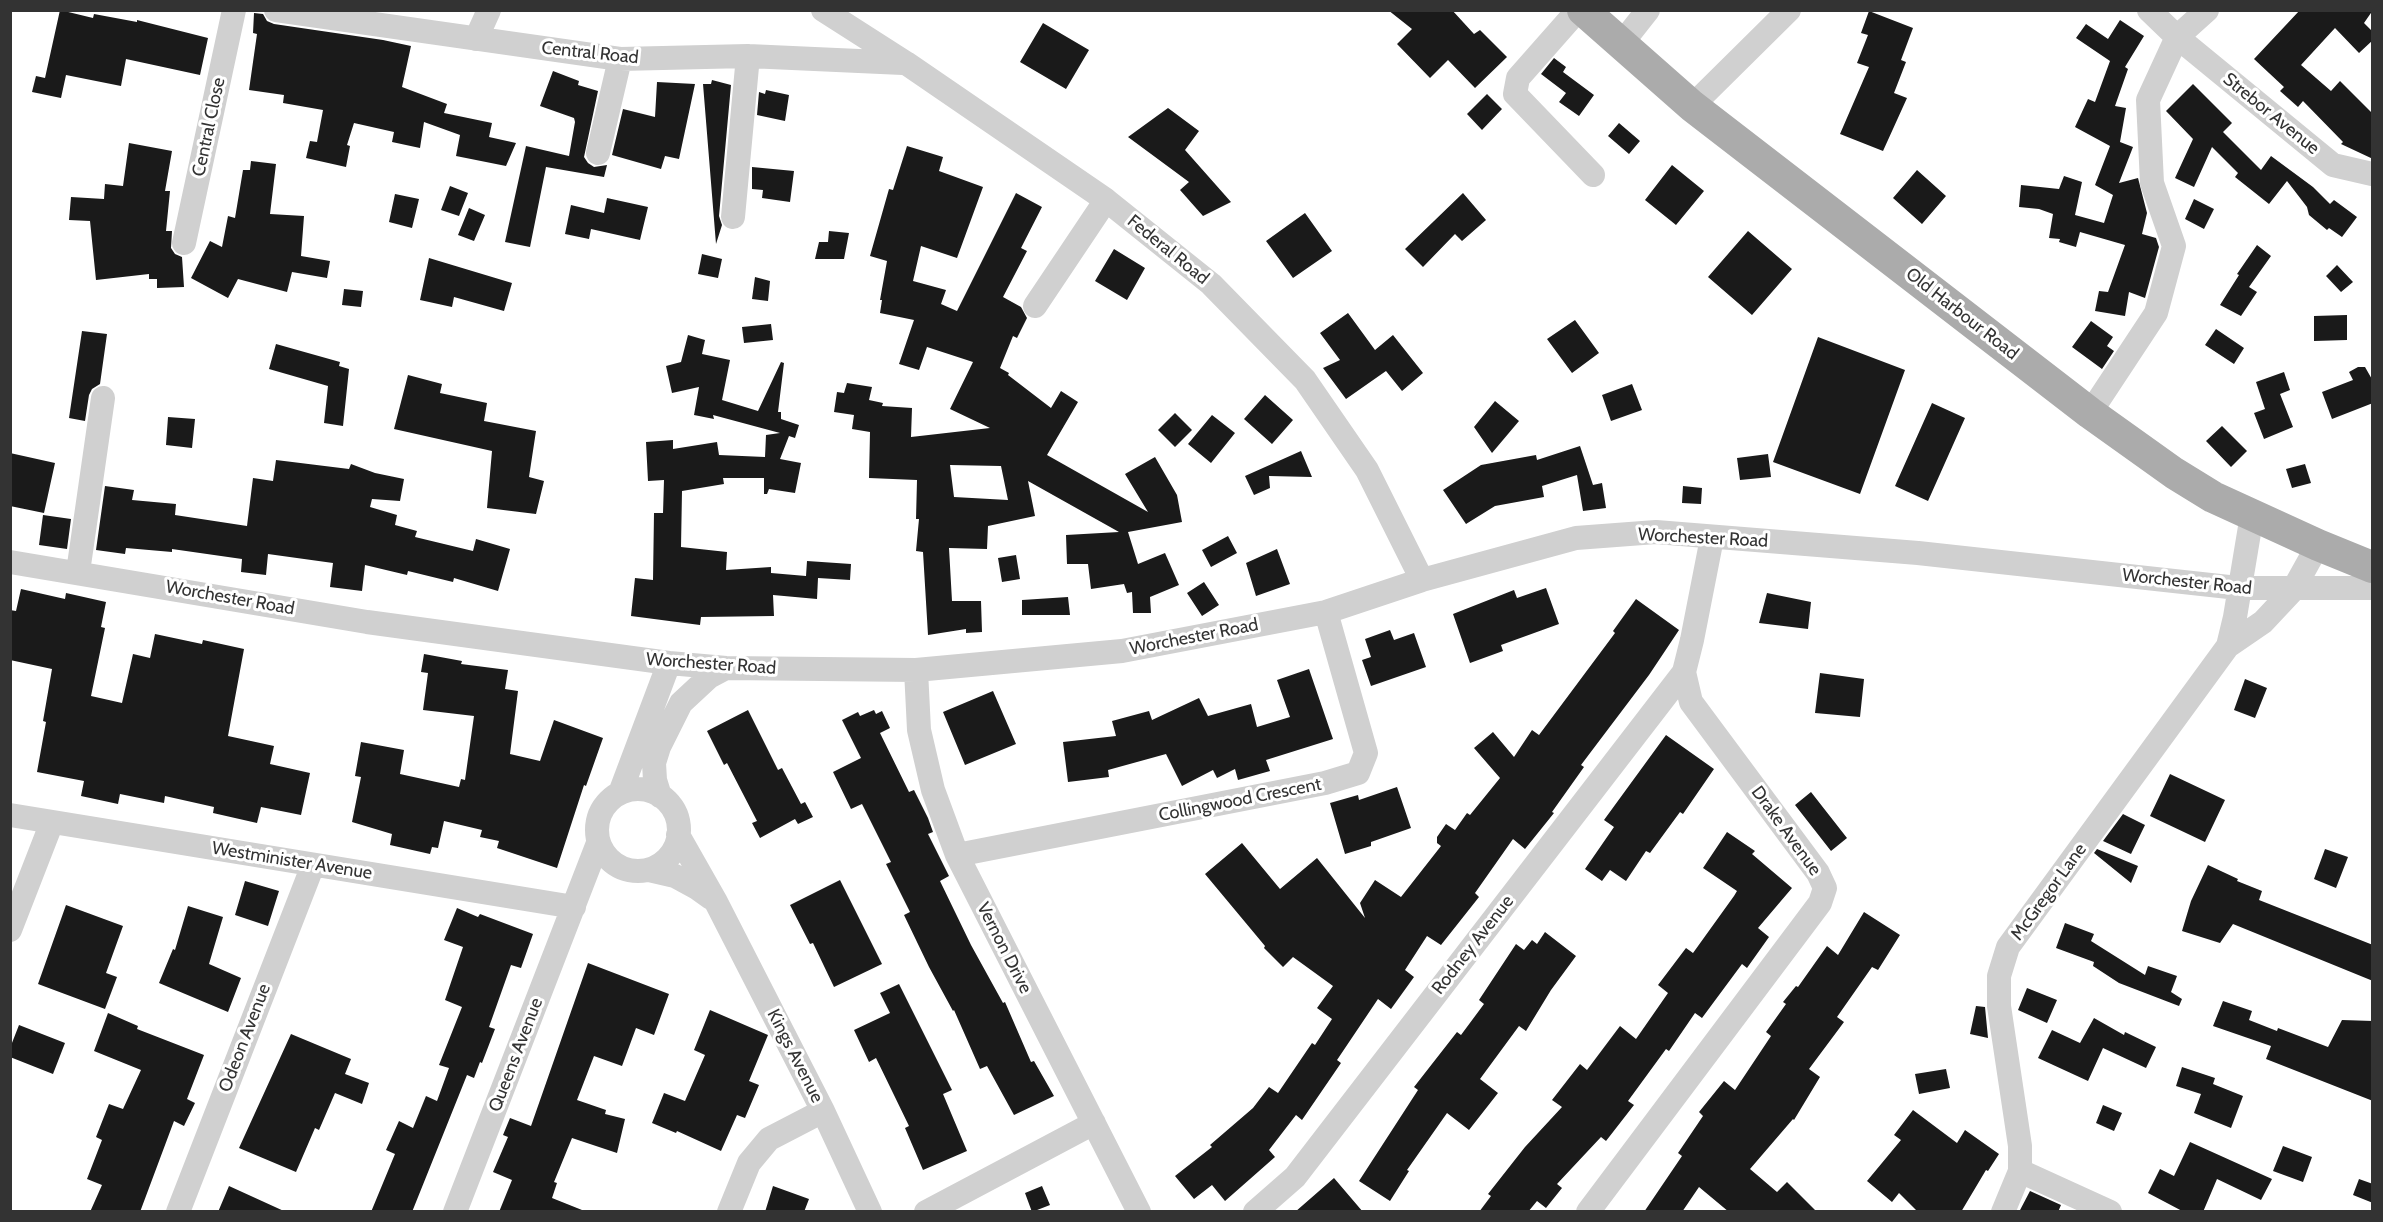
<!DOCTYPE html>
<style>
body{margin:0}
#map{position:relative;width:2383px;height:1222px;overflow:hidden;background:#fff;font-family:Cabin,sans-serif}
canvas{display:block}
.frame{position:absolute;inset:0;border:12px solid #333;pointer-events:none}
</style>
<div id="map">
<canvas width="2383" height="1222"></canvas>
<div class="frame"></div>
</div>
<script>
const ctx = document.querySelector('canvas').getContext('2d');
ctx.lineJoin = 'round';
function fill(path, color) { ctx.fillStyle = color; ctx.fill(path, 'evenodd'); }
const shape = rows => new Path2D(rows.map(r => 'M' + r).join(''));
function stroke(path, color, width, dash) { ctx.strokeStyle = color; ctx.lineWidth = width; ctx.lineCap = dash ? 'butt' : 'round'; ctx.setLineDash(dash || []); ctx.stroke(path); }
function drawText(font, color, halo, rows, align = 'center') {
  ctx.font = font + ' Cabin,sans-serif'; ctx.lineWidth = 6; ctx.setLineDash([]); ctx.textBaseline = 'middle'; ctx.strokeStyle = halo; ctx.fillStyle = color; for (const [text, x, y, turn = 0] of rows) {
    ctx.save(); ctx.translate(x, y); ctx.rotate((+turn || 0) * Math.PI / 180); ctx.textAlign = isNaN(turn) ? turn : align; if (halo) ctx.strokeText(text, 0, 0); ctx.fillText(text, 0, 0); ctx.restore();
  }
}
fill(shape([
 [60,10,93,18,94,14,137,22,137,20,208,38,200,75,126,59,121,86,66,75,61,98,32,92,36,76,45,78],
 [1388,10,1452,10,1474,34,1480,30,1507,57,1475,88,1448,60,1430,78,1397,44,1412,29],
 [2300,10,2373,10,2364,23,2373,32,2373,40,2359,53,2335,28,2301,65,2331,91,2340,81,2373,114,2373,159,2341,144,2343,142,2303,101,2298,107,2280,91,2284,87,2254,59],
 [1869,11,1913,28,1901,60,1906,62,1894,93,1907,98,1883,151,1840,134,1869,67,1857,63,1868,35,1861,33],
 [254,13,263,14,267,21,274,24,383,40,411,46,402,87,447,104,444,113,492,123,489,137,516,143,506,166,456,156,460,135,424,122,420,148,392,142,394,132,354,123,347,145,350,146,346,167,306,158,310,141,317,142,323,110,283,103,284,95,249,90,257,34,253,33],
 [2120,20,2144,36,2125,67,2128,69,2115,106,2126,108,2120,142,2133,147,2119,183,2138,178,2147,213,2142,234,2156,238,2159,247,2145,298,2129,292,2125,316,2095,311,2099,291,2108,292,2125,245,2080,232,2076,247,2059,242,2060,239,2049,238,2053,214,2039,209,2019,207,2021,185,2059,189,2064,176,2082,182,2075,215,2104,223,2113,195,2095,185,2110,146,2075,127,2088,99,2095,102,2110,61,2076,38,2086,24,2108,39],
 [1043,23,1089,50,1066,89,1020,62],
 [1554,58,1566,67,1563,72,1594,95,1579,116,1559,102,1566,93,1541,74],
 [553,71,579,81,578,85,598,91,584,157,588,163,594,167,607,165,604,177,546,167,530,247,505,242,526,146,569,156,575,122,574,118,540,106],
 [712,80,731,85,719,216,722,225,716,244,703,84,711,84],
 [657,82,695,84,679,159,665,156,661,169,612,155,623,109,655,117],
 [2193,84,2232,123,2223,132,2261,170,2271,156,2313,187,2330,204,2334,200,2357,217,2342,237,2329,228,2327,230,2309,215,2307,207,2287,181,2269,204,2235,177,2238,173,2212,147,2194,187,2175,178,2193,139,2166,111],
 [766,90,789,95,785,121,757,115,759,92,765,94],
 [1487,94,1502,109,1482,130,1467,114],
 [1168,108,1199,131,1185,150,1231,202,1203,216,1180,190,1189,182,1128,137],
 [1619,123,1640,141,1629,154,1608,136],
 [129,143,172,151,165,191,170,191,166,231,172,231,171,248,175,254,182,257,184,287,157,288,157,279,149,279,149,274,96,280,90,221,69,220,71,197,104,199,105,184,123,186],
 [907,146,943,157,939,171,983,187,957,258,921,246,913,281,946,290,941,304,957,311,1016,193,1042,207,1021,248,1027,251,1003,297,1021,307,1027,318,1017,338,1013,336,1000,368,1009,373,1008,375,1051,408,1061,391,1078,402,1047,455,1148,512,1125,474,1155,457,1177,495,1182,522,1128,532,1138,564,1165,553,1179,585,1150,597,1151,613,1133,613,1132,592,1127,593,1124,584,1091,589,1088,564,1067,564,1066,535,1119,532,1028,481,1035,516,988,526,987,549,949,548,952,601,981,601,982,632,966,633,966,629,928,635,923,552,916,551,919,519,916,519,917,480,869,478,870,432,852,429,854,415,834,412,837,392,844,393,847,383,872,387,869,400,883,403,882,406,912,408,911,437,990,428,950,409,973,362,927,347,919,370,899,364,914,320,880,313,882,300,880,300,887,261,870,256,889,189,893,190],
 [950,465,1001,466,1008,500,954,497],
 [251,161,276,164,270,214,304,216,301,256,330,261,327,278,292,272,287,292,238,279,228,298,191,278,210,241,222,247,228,216,235,218,243,170,250,170],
 [1672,165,1704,191,1676,225,1645,200],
 [752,167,794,171,790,202,762,198,763,190,752,189],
 [1917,170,1946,196,1922,224,1893,198],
 [450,186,468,193,459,216,441,210],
 [1463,193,1486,220,1462,241,1455,234,1423,267,1405,249],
 [395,194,419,199,412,228,389,222],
 [607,198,648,207,640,240,591,229,589,239,565,234,571,205,604,213],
 [2194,199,2214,209,2204,229,2185,219],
 [469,208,485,215,474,241,458,235],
 [1305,213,1332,251,1293,278,1266,241],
 [829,231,849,233,844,259,815,259,819,242,828,242],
 [1748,231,1792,269,1752,315,1708,277],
 [2257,245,2271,256,2249,287,2257,292,2241,316,2220,305,2239,275,2237,274],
 [1114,249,1145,268,1127,300,1095,281],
 [702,254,722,259,718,278,698,274],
 [429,258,512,283,504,311,454,297,452,307,420,300],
 [2337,265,2353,282,2341,292,2326,276],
 [755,277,770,281,768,301,752,299],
 [344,289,363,291,361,307,342,305],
 [1348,313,1375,350,1393,335,1423,373,1402,391,1386,371,1346,399,1323,368,1340,360,1320,333],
 [2347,315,2347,340,2314,341,2314,316],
 [1575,320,1599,353,1572,373,1547,339],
 [2091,321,2113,337,2107,346,2114,351,2102,369,2072,347],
 [771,324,773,340,744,343,742,327],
 [2216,329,2244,348,2234,364,2205,345],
 [82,331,107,334,100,384,92,389,89,395,85,421,69,418],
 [688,335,705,340,702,354,730,360,722,400,758,411,781,362,784,363,778,412,781,412,781,419,799,425,795,438,789,436,780,459,801,463,795,493,769,489,767,494,764,494,764,478,723,478,724,484,682,491,681,547,727,552,726,570,771,567,771,573,806,576,807,561,851,564,850,580,818,578,817,599,773,595,774,616,701,617,700,625,631,616,635,578,653,580,654,513,663,513,664,480,648,481,646,442,673,440,673,449,717,442,719,455,765,457,766,435,780,433,713,415,714,419,694,415,699,387,672,393,666,366,681,362],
 [1818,337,1905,370,1860,494,1773,462],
 [276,344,340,362,339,366,349,369,343,426,324,423,328,386,269,369],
 [2358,367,2365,367,2373,381,2373,403,2332,419,2322,392,2353,380,2349,372],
 [2284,372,2290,390,2280,394,2293,427,2264,439,2254,413,2265,409,2256,382],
 [408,375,442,384,440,393,487,403,484,421,536,431,529,477,544,481,536,514,487,508,492,451,394,429],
 [1632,384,1642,410,1611,421,1602,395],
 [1265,395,1293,420,1272,444,1244,419],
 [1495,401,1519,421,1492,453,1474,427],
 [1932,403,1965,418,1928,501,1895,486],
 [1175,413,1192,430,1175,447,1158,430],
 [1212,415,1235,433,1211,463,1188,444],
 [168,417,195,419,192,448,166,445],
 [2222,426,2247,451,2231,467,2206,441],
 [1580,446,1593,485,1602,483,1606,508,1583,511,1577,475,1542,486,1544,497,1495,506,1466,524,1443,490,1481,465,1536,455,1537,460],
 [1301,451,1312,477,1269,476,1270,488,1254,495,1245,476],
 [10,453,55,463,44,513,10,506],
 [1768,454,1771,477,1740,480,1737,458],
 [276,460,349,469,351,464,375,473,404,479,400,501,372,499,370,507,397,515,395,525,417,531,415,537,473,551,476,539,510,549,498,591,454,578,453,582,408,571,407,575,365,565,362,591,330,587,333,563,268,554,266,575,241,572,242,559,172,549,172,552,126,548,125,554,96,550,105,486,134,490,132,500,176,504,175,515,247,526,253,478,273,481],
 [2305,464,2311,483,2292,488,2286,469],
 [1683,486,1702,488,1701,504,1682,503],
 [43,515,71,519,67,549,39,545],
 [1228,536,1237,553,1211,567,1202,550],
 [1277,549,1290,584,1256,596,1246,563],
 [1016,555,1020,579,1002,582,998,558],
 [1204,582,1219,605,1202,616,1187,593],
 [1546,588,1559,624,1501,645,1503,651,1470,663,1453,614,1514,590,1517,598],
 [21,589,65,599,66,593,106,602,101,627,105,628,91,696,122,703,133,654,150,658,155,634,202,644,203,640,244,649,228,736,274,746,270,764,310,773,301,815,261,807,257,823,213,813,214,807,165,796,164,803,120,794,118,804,81,796,84,781,37,772,46,722,43,721,52,669,10,660,10,610,16,611],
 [1767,593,1811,602,1808,629,1759,623],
 [1068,597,1070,615,1022,615,1022,600],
 [1636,599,1679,630,1649,675,1581,765,1584,767,1552,812,1554,813,1525,849,1513,839,1475,893,1479,897,1441,945,1427,936,1405,970,1414,977,1391,1009,1378,999,1337,1060,1341,1063,1302,1120,1296,1115,1269,1150,1275,1157,1225,1201,1212,1185,1194,1199,1175,1176,1212,1147,1210,1145,1253,1108,1269,1087,1278,1093,1312,1043,1315,1045,1332,1019,1317,1008,1333,986,1293,957,1283,967,1264,948,1265,946,1205,874,1242,843,1280,889,1317,858,1365,918,1360,903,1375,880,1401,897,1441,846,1437,843,1437,837,1446,824,1455,830,1467,813,1470,815,1500,778,1474,748,1493,732,1514,757,1532,730,1539,735,1615,633,1613,631],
 [1390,630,1394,640,1414,633,1426,667,1371,686,1362,660,1371,657,1365,639],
 [424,654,462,661,461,664,508,670,505,689,518,691,510,754,540,761,554,720,603,738,586,786,584,785,557,868,497,848,499,841,480,837,482,830,444,821,438,848,432,847,430,854,390,845,392,834,352,822,361,777,355,776,361,742,404,750,400,774,459,787,461,779,465,780,474,716,423,710,428,673,421,672],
 [1309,669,1333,739,1266,760,1270,771,1238,780,1235,769,1217,778,1213,770,1182,786,1166,754,1108,770,1109,777,1068,782,1063,742,1116,736,1112,721,1149,711,1152,720,1199,698,1208,716,1251,704,1257,727,1290,717,1277,680],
 [1820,673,1864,679,1860,717,1815,713],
 [2245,679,2267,688,2255,718,2234,710],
 [993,691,1016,744,965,765,943,712],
 [748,710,778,770,782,768,801,804,805,802,813,817,798,824,795,819,760,838,752,823,757,821,727,763,724,765,707,731],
 [874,710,876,714,882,711,890,728,880,733,909,792,914,790,928,818,933,832,928,834,949,876,940,881,971,945,1003,1003,1005,1002,1031,1062,1034,1061,1054,1096,1014,1115,987,1066,980,1069,954,1010,953,1011,929,967,904,915,910,912,886,864,891,862,862,804,851,809,833,772,861,758,842,720,858,712,860,716],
 [1666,735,1714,769,1683,814,1680,812,1650,853,1646,851,1626,881,1610,870,1602,881,1585,869,1614,827,1604,820],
 [2170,774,2225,800,2205,842,2150,816],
 [1397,787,1411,828,1371,842,1371,846,1345,854,1330,803,1358,795,1359,800],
 [1811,792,1847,838,1831,851,1795,805],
 [2123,814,2145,825,2131,854,2103,841],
 [1727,832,1755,851,1752,854,1792,888,1758,928,1769,937,1747,968,1742,964,1702,1018,1695,1013,1669,1051,1666,1049,1628,1101,1634,1105,1606,1141,1601,1137,1557,1184,1562,1188,1546,1208,1537,1201,1528,1212,1479,1212,1491,1196,1488,1194,1525,1147,1562,1107,1552,1100,1580,1064,1587,1070,1620,1026,1636,1039,1668,993,1658,985,1686,948,1693,953,1734,896,1737,891,1703,868],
 [2097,849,2138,866,2131,883,2094,853],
 [2325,849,2348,857,2336,888,2314,879],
 [2208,865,2238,879,2237,881,2262,891,2259,900,2373,945,2373,981,2233,924,2220,943,2182,931,2191,901],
 [840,880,882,964,834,987,813,943,810,944,790,905],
 [245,881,279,891,268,926,235,915],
 [66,905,123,926,106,973,117,977,105,1009,38,984],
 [188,906,223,917,209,964,241,978,228,1012,159,983,173,949,175,950],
 [457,908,478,917,480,914,533,934,521,968,511,965,489,1027,495,1029,482,1063,480,1062,474,1078,467,1075,412,1212,371,1212,395,1154,386,1150,399,1121,413,1128,426,1096,437,1101,449,1068,439,1065,462,1007,445,1000,463,947,444,940],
 [1864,912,1900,935,1878,970,1872,967,1837,1017,1844,1022,1809,1069,1820,1077,1794,1120,1793,1119,1750,1169,1777,1192,1787,1182,1817,1212,1729,1212,1699,1187,1682,1212,1644,1212,1682,1156,1678,1153,1703,1116,1699,1112,1724,1081,1735,1090,1771,1036,1766,1032,1786,1004,1783,1002,1796,986,1798,987,1827,946,1838,955],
 [2065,923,2094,934,2091,941,2145,975,2148,966,2177,976,2171,992,2182,999,2179,1006,2119,983,2093,966,2094,962,2056,948],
 [1545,932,1576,956,1551,990,1526,1031,1519,1026,1480,1079,1498,1093,1469,1130,1447,1113,1407,1170,1409,1171,1390,1201,1359,1181,1418,1090,1414,1087,1457,1032,1461,1035,1484,1004,1479,1000,1516,944,1524,950,1532,940,1537,944],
 [588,963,669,994,654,1035,636,1028,622,1066,594,1056,577,1100,606,1110,605,1114,625,1119,617,1153,572,1138,554,1182,557,1183,552,1198,582,1210,582,1212,499,1212,512,1180,493,1172,508,1137,503,1135,510,1118,531,1126],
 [899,984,952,1090,943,1094,967,1151,923,1170,905,1128,909,1126,876,1058,869,1062,854,1030,890,1013,880,993],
 [2027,988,2057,1000,2047,1023,2018,1010],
 [2223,1001,2252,1011,2249,1020,2277,1031,2278,1028,2328,1047,2342,1020,2373,1021,2373,1101,2266,1059,2271,1046,2213,1026],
 [1976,1006,1985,1007,1988,1038,1970,1034],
 [710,1010,768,1035,749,1081,759,1085,745,1118,737,1115,721,1151,677,1131,676,1133,652,1123,664,1093,685,1101,705,1055,694,1050],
 [108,1013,138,1026,137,1029,204,1055,187,1099,195,1103,184,1126,174,1121,140,1212,90,1212,102,1185,87,1179,102,1140,96,1137,109,1104,123,1109,141,1070,94,1051],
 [2094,1018,2124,1035,2125,1032,2156,1047,2146,1068,2103,1048,2088,1081,2038,1058,2052,1030,2080,1043],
 [19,1025,65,1043,53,1074,10,1057,10,1048],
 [291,1034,351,1059,345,1074,369,1083,362,1104,335,1093,319,1130,315,1128,296,1172,239,1148],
 [2182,1067,2215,1078,2213,1084,2243,1096,2231,1128,2194,1113,2201,1094,2176,1086],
 [1946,1069,1950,1088,1919,1094,1915,1074],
 [2103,1105,2122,1113,2114,1131,2096,1123],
 [1913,1110,1957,1143,1965,1130,1999,1154,1988,1171,1986,1170,1961,1212,1918,1212,1899,1193,1892,1202,1867,1181,1901,1140,1894,1135],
 [2190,1142,2272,1179,2261,1200,2217,1179,2203,1212,2184,1212,2148,1193,2160,1169,2174,1176],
 [2283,1146,2312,1157,2303,1182,2273,1171],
 [1334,1178,1363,1212,1295,1212],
 [2359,1179,2373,1184,2373,1203,2353,1195],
 [229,1186,286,1212,218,1212],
 [773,1186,809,1199,804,1212,765,1212],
 [1042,1186,1050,1205,1032,1212,1025,1193],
 [2030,1191,2061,1205,2058,1212,2019,1212]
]), '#1a1a1a');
stroke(shape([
 [276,10,620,59,748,56,903,63],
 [823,10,906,63,1106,200,1211,284,1305,380,1367,470,1422,580],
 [1578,10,1518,78,1515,94,1593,175],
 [2149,10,2177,37,2333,165,2372,174],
 [476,39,489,10],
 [1622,43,1648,10],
 [1692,106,1789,10],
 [598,153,620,59],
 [733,217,748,56],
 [184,243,234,10],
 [1035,306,1106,200],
 [2090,413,2156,313,2174,246,2152,183,2148,100,2177,37,2207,10],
 [10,562,367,622,669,663,726,668,916,670,1122,651,1326,612,1422,580,1576,538,1656,532,1918,553,2238,588,2372,588],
 [78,572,103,398],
 [2228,646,2235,617,2252,515],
 [916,670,919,730,933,790,957,855,1139,1212],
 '597 830a41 41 0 1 1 82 0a41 41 0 1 1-82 0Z',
 [620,793,669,663],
 [660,796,655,780,654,763,659,747,681,703,709,677,726,668],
 [10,815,574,907],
 [678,835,716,902,823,1111,870,1212],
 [957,855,1325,783,1358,773,1366,753,1326,612],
 [649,870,675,876,697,888,711,898],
 [10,930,52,822],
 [2020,1171,2110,1212],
 [178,1212,313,865],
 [455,1212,598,843],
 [729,1212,749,1163,769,1139,823,1111],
 [926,1212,1094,1123],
 [1255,1212,1295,1177,1684,672],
 [1588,1212,1820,903,1825,888,1818,873,1691,702,1684,672,1692,640,1712,538],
 [2003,1212,2020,1171,2020,1146,1999,1006,1999,976,2008,947,2228,646,2263,622,2293,590,2318,545]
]), '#d0d0d0', 24);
stroke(shape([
 [1583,10,1692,106,2090,413,2174,473,2213,497,2318,545,2372,567]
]), '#ababab', 32);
drawText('18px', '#333', '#fff', [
 ["Central Road",590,53,6],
 ["Strebor Avenue",2271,114,39],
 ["Central Close",209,127,-78],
 ["Federal Road",1168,250,39],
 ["Old Harbour Road",1962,314,38],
 ["Worchester Road",1703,538,3],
 ["Worchester Road",2187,582,6],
 ["Worchester Road",230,598,10],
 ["Worchester Road",1194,637,-11],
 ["Worchester Road",711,664,4],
 ["Collingwood Crescent",1240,800,-11],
 ["Drake Avenue",1786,831,54],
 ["Westminister Avenue",292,861,9],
 ["McGregor Lane",2049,892,-54],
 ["Rodney Avenue",1473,945,-52],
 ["Vernon Drive",1004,948,63],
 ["Odeon Avenue",245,1038,-69],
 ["Queens Avenue",516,1055,-69],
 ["Kings Avenue",795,1056,63]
]);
</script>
